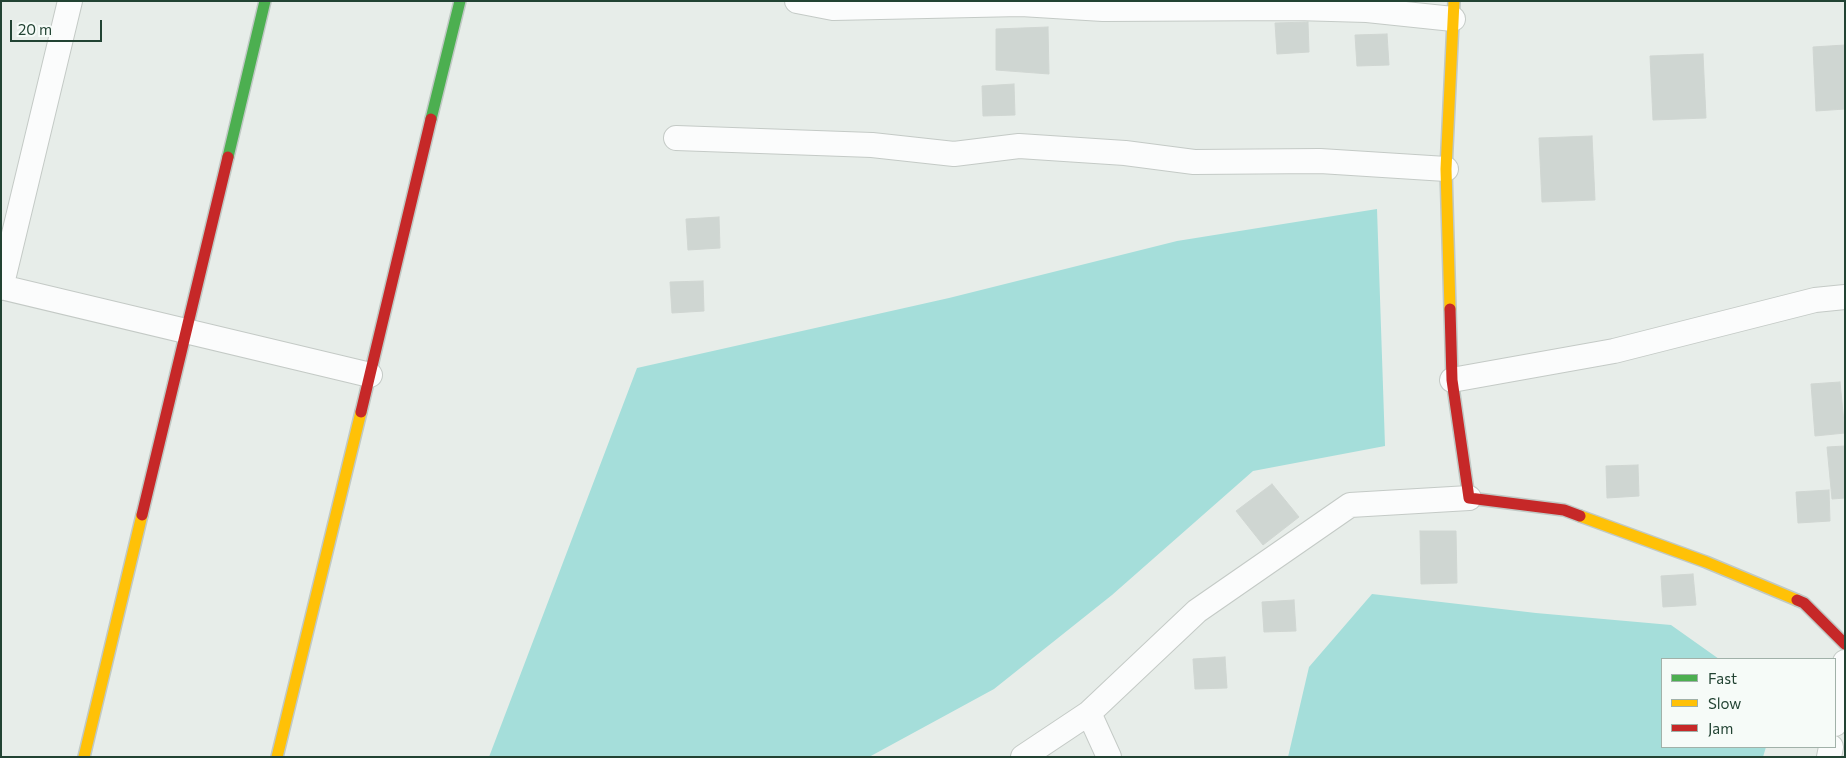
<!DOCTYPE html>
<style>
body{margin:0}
#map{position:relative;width:1846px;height:758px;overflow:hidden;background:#e7ede9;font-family:Commissioner,sans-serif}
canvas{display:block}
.frame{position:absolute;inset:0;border:2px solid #224333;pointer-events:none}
.legend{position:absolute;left:1661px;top:658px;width:175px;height:90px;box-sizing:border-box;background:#f6fbf8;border:1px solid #a1b1a9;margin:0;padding:6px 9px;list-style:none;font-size:15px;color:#224333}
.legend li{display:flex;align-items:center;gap:10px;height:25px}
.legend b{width:25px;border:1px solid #a1b1a9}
.scale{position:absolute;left:10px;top:20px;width:92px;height:22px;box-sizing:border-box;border:2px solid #224333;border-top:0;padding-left:6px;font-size:15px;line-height:18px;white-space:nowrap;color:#224333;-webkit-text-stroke:4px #f6fbf8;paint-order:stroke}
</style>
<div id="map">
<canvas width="1846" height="758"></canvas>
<div class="frame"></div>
<ul class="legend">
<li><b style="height:6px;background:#4caf50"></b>Fast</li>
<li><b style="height:6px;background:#ffc107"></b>Slow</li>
<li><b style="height:6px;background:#c62828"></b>Jam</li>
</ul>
<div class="scale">20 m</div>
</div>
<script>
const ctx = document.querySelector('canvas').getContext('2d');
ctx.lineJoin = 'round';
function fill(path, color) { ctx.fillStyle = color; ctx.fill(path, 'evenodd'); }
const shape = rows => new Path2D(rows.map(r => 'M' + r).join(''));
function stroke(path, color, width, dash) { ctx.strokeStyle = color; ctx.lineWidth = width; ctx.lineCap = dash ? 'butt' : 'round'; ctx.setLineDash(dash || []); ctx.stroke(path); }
fill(shape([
 [1377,209,1385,446,1253,471,1112,595,994,689,869,757,489,757,637,368,949,298,1177,241],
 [1372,594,1536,613,1671,625,1719,659,1662,659,1662,747,1766,747,1763,757,1288,757,1309,667]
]), '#a5deda');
const building = shape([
 [1308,22,1309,52,1277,54,1275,23,1308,22],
 [1048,27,1049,74,996,70,996,29,1048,27],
 [1387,34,1389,65,1357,66,1355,35,1387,34],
 [1845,45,1845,109,1816,111,1813,47,1845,45],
 [1703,54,1706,118,1653,120,1650,56,1703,54],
 [1014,84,1015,115,983,116,982,86,1014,84],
 [1592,136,1595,200,1542,202,1539,138,1592,136],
 [719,217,720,248,688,250,686,219,719,217],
 [703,281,704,311,672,313,670,282,703,281],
 [1840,382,1845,433,1815,436,1811,384,1840,382],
 [1845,446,1845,498,1832,499,1827,447,1845,446],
 [1638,465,1639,496,1607,498,1606,466,1638,465],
 [1272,484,1299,517,1263,545,1236,511,1272,484],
 [1829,490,1830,521,1798,523,1796,492,1829,490],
 [1420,531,1456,531,1457,583,1421,584,1420,531],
 [1693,574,1696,605,1663,607,1661,576,1693,574],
 [1294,600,1296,631,1264,632,1262,602,1294,600],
 [1225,657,1227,688,1195,689,1193,659,1225,657]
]);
fill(building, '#cfd6d2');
stroke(building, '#d0d6d2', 1);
const street = shape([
 [797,1,833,8,1021,4,1103,9,1296,8,1367,10,1453,19],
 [676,138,872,145,954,154,1019,146,1125,153,1194,162,1320,161,1446,169],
 [1,287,370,375],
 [1,288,70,1],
 [1452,380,1614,351,1815,300,1845,297],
 [1089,713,1109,757],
 [1835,724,1845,662],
 [1023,757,1089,713,1197,611,1350,505,1469,498],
 [1829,757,1831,747]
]);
const fast = shape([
 [431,119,460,1],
 [228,157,265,1]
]);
const slow = shape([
 [1450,309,1446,169,1454,1],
 [1580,516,1706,562,1797,600],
 [84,757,142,515],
 [277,757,361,412]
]);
const jam = shape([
 [1450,309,1452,380,1469,498,1564,510,1580,516],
 [361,412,431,119],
 [142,515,228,157],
 [1797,600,1804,603,1845,644]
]);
stroke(street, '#c4cac6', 26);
stroke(fast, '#c0c9c5', 14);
stroke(slow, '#c0c9c5', 14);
stroke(jam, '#c0c9c5', 14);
stroke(street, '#fbfcfc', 24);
stroke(fast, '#4caf50', 11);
stroke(slow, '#ffc107', 11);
stroke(jam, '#c62828', 11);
</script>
